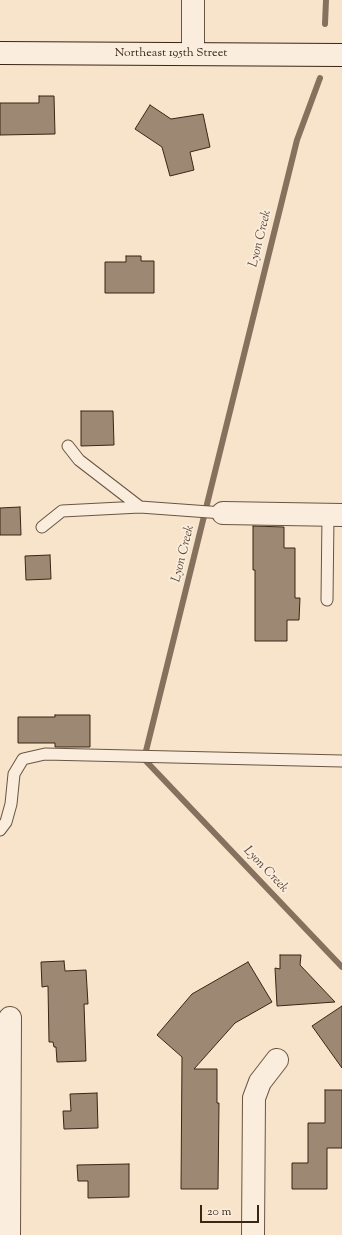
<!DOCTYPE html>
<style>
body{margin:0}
#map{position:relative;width:342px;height:1235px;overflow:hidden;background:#f7e4cb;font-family:"Sorts Mill Goudy",serif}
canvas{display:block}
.scale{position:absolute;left:200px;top:1205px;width:59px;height:18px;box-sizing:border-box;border:2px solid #3b2515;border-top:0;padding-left:5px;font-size:12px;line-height:14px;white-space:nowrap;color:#3b2515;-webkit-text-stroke:3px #faeddd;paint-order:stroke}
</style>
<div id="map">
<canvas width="342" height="1235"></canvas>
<div class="scale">20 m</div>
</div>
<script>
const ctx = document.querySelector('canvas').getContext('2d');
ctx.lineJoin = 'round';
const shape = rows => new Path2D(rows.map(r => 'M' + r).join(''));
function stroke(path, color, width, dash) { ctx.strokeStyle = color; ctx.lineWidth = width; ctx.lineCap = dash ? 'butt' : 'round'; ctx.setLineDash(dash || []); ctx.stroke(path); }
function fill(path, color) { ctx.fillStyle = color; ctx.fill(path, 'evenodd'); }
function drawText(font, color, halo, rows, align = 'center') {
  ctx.font = font + ' "Sorts Mill Goudy",serif'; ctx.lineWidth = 3.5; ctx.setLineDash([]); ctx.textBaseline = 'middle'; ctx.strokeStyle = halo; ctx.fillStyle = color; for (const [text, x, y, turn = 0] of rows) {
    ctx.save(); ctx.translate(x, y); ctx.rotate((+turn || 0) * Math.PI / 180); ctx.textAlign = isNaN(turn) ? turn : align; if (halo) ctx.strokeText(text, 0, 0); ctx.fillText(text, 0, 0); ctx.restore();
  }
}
stroke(shape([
 [325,24,326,0],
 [320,78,297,140,144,759,342,967]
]), '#85715d', 6);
const building = shape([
 [39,96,54,96,55,134,0,135,0,103,39,103,39,96],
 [150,105,171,119,203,114,210,147,190,152,194,170,170,176,162,147,135,129,150,105],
 [126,256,141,256,141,261,154,261,154,293,105,293,105,262,126,262,126,256],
 [81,411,113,411,114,445,81,446,81,411],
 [20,507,21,535,0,535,0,508,20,507],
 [253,526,284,527,284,548,295,548,295,598,300,598,299,620,287,620,287,641,255,641,255,570,253,570,253,526],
 [50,555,51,579,26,580,25,556,50,555],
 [55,715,90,715,90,747,55,747,55,743,18,743,18,717,55,717,55,715],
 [280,955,301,955,300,965,335,1002,277,1006,275,968,280,969,280,955],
 [64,961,65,971,86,970,88,1004,84,1004,86,1061,57,1062,56,1047,54,1047,53,1042,49,1042,48,986,42,987,41,962,64,961],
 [248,962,272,1002,235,1023,194,1069,217,1069,217,1103,219,1103,218,1189,181,1189,182,1057,157,1035,192,994,248,962],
 [342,1006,342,1068,312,1026,342,1006],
 [325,1090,342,1090,342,1148,327,1148,327,1189,292,1189,292,1163,308,1163,308,1123,325,1123,325,1090],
 [97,1093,98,1128,64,1129,63,1111,71,1111,70,1094,97,1093],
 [129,1164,129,1197,88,1198,88,1181,78,1181,77,1165,129,1164]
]);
fill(building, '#9d8874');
stroke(building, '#3b2515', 1);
const lane = shape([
 [68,446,79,460,140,507],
 [42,527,62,511,140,507,223,513],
 [327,600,328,515],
 [0,830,6,822,11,804,14,774,23,759,45,754,342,761]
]);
const street = shape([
 [193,0,193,54],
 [223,513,342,515],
 [9,1235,10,1018],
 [253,1235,254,1098,260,1082,277,1060]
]);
const secondary = shape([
 [0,53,342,55]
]);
stroke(lane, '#6a5542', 13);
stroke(street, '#6a5542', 24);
stroke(secondary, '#3b2515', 24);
stroke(lane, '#faeddd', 11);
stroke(street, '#faeddd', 22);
stroke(secondary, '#faeddd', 22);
drawText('12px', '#3b2515', '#faeddd', [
 ["Northeast 195th Street",171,54]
]);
drawText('italic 13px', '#604b39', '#faeddd', [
 ["Lyon Creek",261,239,-76],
 ["Lyon Creek",184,554,-76],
 ["Lyon Creek",265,870,46]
]);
</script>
